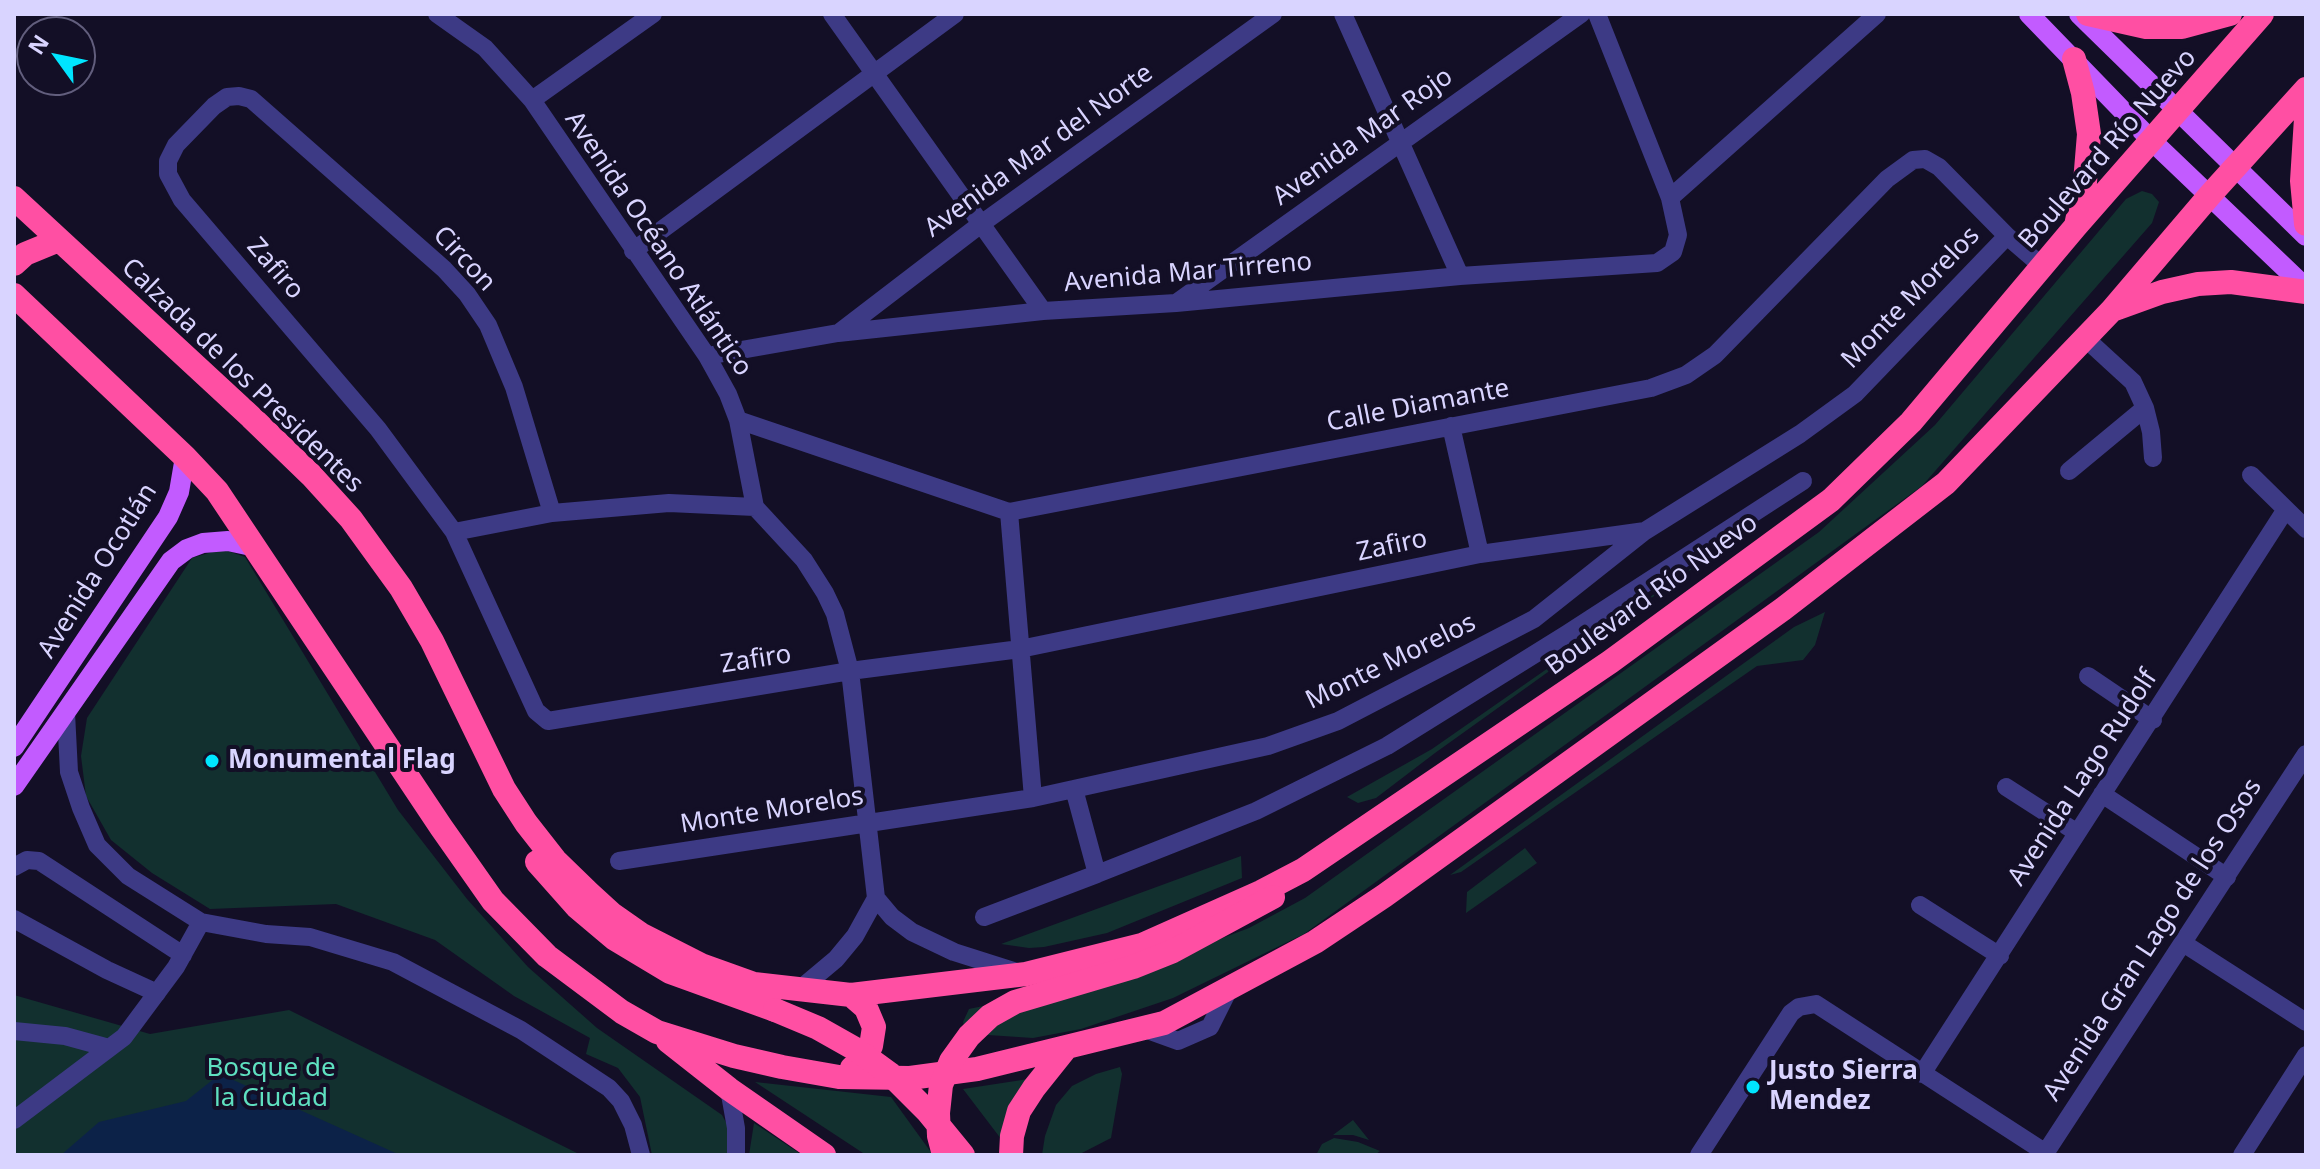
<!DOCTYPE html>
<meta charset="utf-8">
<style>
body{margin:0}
#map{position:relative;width:2320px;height:1169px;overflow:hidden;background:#130f26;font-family:"Noto Sans",sans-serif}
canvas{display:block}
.frame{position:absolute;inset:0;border:16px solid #d9d4ff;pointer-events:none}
.north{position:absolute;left:16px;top:16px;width:80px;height:80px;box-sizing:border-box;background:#130f26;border:2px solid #625e7d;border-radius:50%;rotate:303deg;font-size:22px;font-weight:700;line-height:32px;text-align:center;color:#d9d4ff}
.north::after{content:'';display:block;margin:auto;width:28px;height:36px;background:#00e5ff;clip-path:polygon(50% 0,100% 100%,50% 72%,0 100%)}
</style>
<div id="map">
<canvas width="2320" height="1169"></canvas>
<div class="frame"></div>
<div class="north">N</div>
</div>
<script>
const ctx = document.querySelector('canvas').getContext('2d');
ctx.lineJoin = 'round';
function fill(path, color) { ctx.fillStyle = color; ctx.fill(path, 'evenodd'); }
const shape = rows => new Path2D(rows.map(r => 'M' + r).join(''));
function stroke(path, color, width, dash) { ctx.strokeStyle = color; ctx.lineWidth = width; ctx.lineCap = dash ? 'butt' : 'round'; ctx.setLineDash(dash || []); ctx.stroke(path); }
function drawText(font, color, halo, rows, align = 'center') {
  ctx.font = font + ' "Noto Sans",sans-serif'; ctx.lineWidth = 8; ctx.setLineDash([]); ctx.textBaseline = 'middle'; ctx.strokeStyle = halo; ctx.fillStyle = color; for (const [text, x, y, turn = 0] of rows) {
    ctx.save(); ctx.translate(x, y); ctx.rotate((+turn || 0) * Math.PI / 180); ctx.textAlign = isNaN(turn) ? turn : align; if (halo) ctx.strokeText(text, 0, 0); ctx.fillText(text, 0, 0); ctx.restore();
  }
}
fill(shape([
 [2142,191,2152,194,2159,202,2152,223,1922,486,1304,934,1173,998,1081,1029,1033,1038,973,1034,965,1029,963,1022,969,1009,1117,978,1249,928,1305,898,1819,532,1935,425,2126,199],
 [1749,528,1435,753,1376,798,1358,803,1347,797,1432,749],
 [222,549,245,557,398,810,467,899,528,967,597,1028,722,1115,729,1128,730,1155,652,1155,640,1097,618,1068,586,1054,590,1038,514,996,435,940,336,904,210,909,152,873,111,840,86,796,81,756,87,718,192,558],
 [1825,612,1815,645,1803,660,1757,666,1461,872,1450,875,1794,627],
 [1525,848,1537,863,1466,913,1467,892],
 [1241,856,1242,878,1107,933,1044,947,1029,948,1001,944],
 [14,995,150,1034,289,1010,581,1155,14,1155],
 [1120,1067,1122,1074,1111,1138,1078,1155,1042,1155,1045,1136,1056,1105,1072,1086,1096,1074],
 [1035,1078,1011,1152,963,1089],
 [755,1082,891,1097,933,1155,866,1155],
 [1353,1120,1369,1140,1353,1135,1333,1135],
 [754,1123,802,1155,749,1155],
 [1334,1138,1358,1142,1380,1151,1375,1155,1316,1155,1322,1144]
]), '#12302f');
fill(shape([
 [220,1074,400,1155,61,1155,99,1122,186,1101]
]), '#0c2248');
stroke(shape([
 [437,14,485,48,532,100,707,356,728,394,738,420,755,507,804,560,825,593,835,614,850,671,876,898,855,936,836,959,799,990],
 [832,14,1043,311],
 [1343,14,1460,276],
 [532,100,653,14],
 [1670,198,1877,14],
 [633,251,955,14],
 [1176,303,1581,14],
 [840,332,981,224,1273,14],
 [2085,338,2133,382,2145,408,2151,432,2153,458],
 [707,356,838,333,1043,311,1176,303,1460,276,1657,263,1673,252,1678,235,1670,198,1597,14],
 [738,420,1009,512,1651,388,1686,375,1715,355,1887,179,1913,160,1925,159,1939,167,2007,236],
 [1451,426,1480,554],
 [2069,471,2145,408],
 [2251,475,2306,529],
 [1009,512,1033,798],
 [552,513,514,387,488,325,467,294,444,269,251,99,239,96,227,97,214,106,176,145,168,161,168,174,182,200,378,429,454,532,536,711,548,721,850,671,1020,649,1480,554,1645,531],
 [454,532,552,513,669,503,755,507],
 [2088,676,2153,720],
 [66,713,69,772,81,808,97,845,128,876,201,922,266,934,310,937,393,962,521,1030,609,1088,621,1101,633,1125,641,1155],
 [2006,787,2076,832],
 [2102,794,2227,877],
 [619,861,1033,798,1268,746,1338,721,1534,619,1645,531,1800,434,1855,394,2007,236,2043,267],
 [14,867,27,860,39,861,183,955],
 [1097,874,1256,811,1387,746,1567,634,1803,481],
 [876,898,892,917,912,932,954,952,1020,973],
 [1920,905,2000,956],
 [984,917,1097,874,1074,789],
 [14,919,107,970,157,993],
 [2183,943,2306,1022],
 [1142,1028,1178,1041,1210,1027,1229,989],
 [14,1031,65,1036,109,1048],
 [1922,1074,2286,509],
 [729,1089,736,1128,736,1155],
 [14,1120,124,1037,176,967,201,922],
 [1699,1155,1791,1013,1799,1007,1816,1004,2046,1153],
 [2044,1155,2306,754],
 [2242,1155,2306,1055]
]), '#3d3a85', 18);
stroke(shape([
 [2029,14,2152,141,2306,288],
 [2079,14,2306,236],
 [14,747,168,517,179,492,185,457],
 [14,786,171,561,187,549,203,543,228,541,256,547]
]), '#c25bff', 20);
stroke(shape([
 [2088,14,2146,27,2182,27,2230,14],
 [2074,59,2083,93,2089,134,2085,182,2076,226],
 [2306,118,2302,181,2306,224],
 [14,198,251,417,311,475,351,519,401,588,432,641,504,789,526,823,555,860,589,893,612,914,642,935,701,965,754,984,851,995,1026,974,1142,945,1261,892,1303,870,1610,662,1831,500,1911,422,2076,226,2262,14],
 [14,264,25,254,59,240],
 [14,295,185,457,217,491,441,827,493,901,547,956,622,1012,657,1032,734,1056,782,1067,839,1077,910,1078,977,1069,1164,1023,1315,942,1384,896,1783,609,1946,483,2112,310,2210,195,2306,89],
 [2115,309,2162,292,2198,284,2231,282,2306,292],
 [537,862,577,907,615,939,670,972,775,1010],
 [851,995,866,1008,874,1027,871,1046,861,1061,852,1068],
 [668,1041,729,1089,824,1155],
 [1011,1155,1012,1136,1019,1111,1034,1088,1066,1048]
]), '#ff4fa3', 24);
stroke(shape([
 [775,1010,818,1028,857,1050,890,1074,927,1111,963,1155],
 [944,1155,939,1136,938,1113,941,1085,951,1061,969,1036,990,1016,1015,1002,1133,967,1173,951,1273,897]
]), '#ff4fa3', 24);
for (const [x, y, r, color] of [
 [212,761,8,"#00e5ff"],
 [1753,1087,8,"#00e5ff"]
]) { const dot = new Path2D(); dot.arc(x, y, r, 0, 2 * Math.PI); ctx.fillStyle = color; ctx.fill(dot); stroke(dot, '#130f26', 3); }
drawText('26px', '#d9d4ff', '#130f26', [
 ["Avenida Mar Rojo",1363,137,-36],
 ["Boulevard Río Nuevo",2108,149,-49],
 ["Avenida Mar del Norte",1039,151,-36],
 ["Avenida Océano Atlántico",658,244,56],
 ["Circon",464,259,47],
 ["Zafiro",275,269,49],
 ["Avenida Mar Tirreno",1188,273,-5],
 ["Monte Morelos",1911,298,-46],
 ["Calzada de los Presidentes",242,376,44],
 ["Calle Diamante",1418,406,-11],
 ["Zafiro",1392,546,-12],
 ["Avenida Ocotlán",98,571,-58],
 ["Boulevard Río Nuevo",1652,595,-36],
 ["Zafiro",756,660,-9],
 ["Monte Morelos",1391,662,-26],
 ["Avenida Lago Rudolf",2083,778,-57],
 ["Monte Morelos",772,811,-9],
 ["Avenida Gran Lago de los Osos",2153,940,-57]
]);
drawText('bold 26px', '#d9d4ff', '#130f26', [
 ["Monumental Flag",228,761],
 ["Justo Sierra",1769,1072],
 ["Mendez",1769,1102]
], 'left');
drawText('26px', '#5fe0c0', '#130f26', [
 ["Bosque de",271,1069],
 ["la Ciudad",271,1099]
]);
</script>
